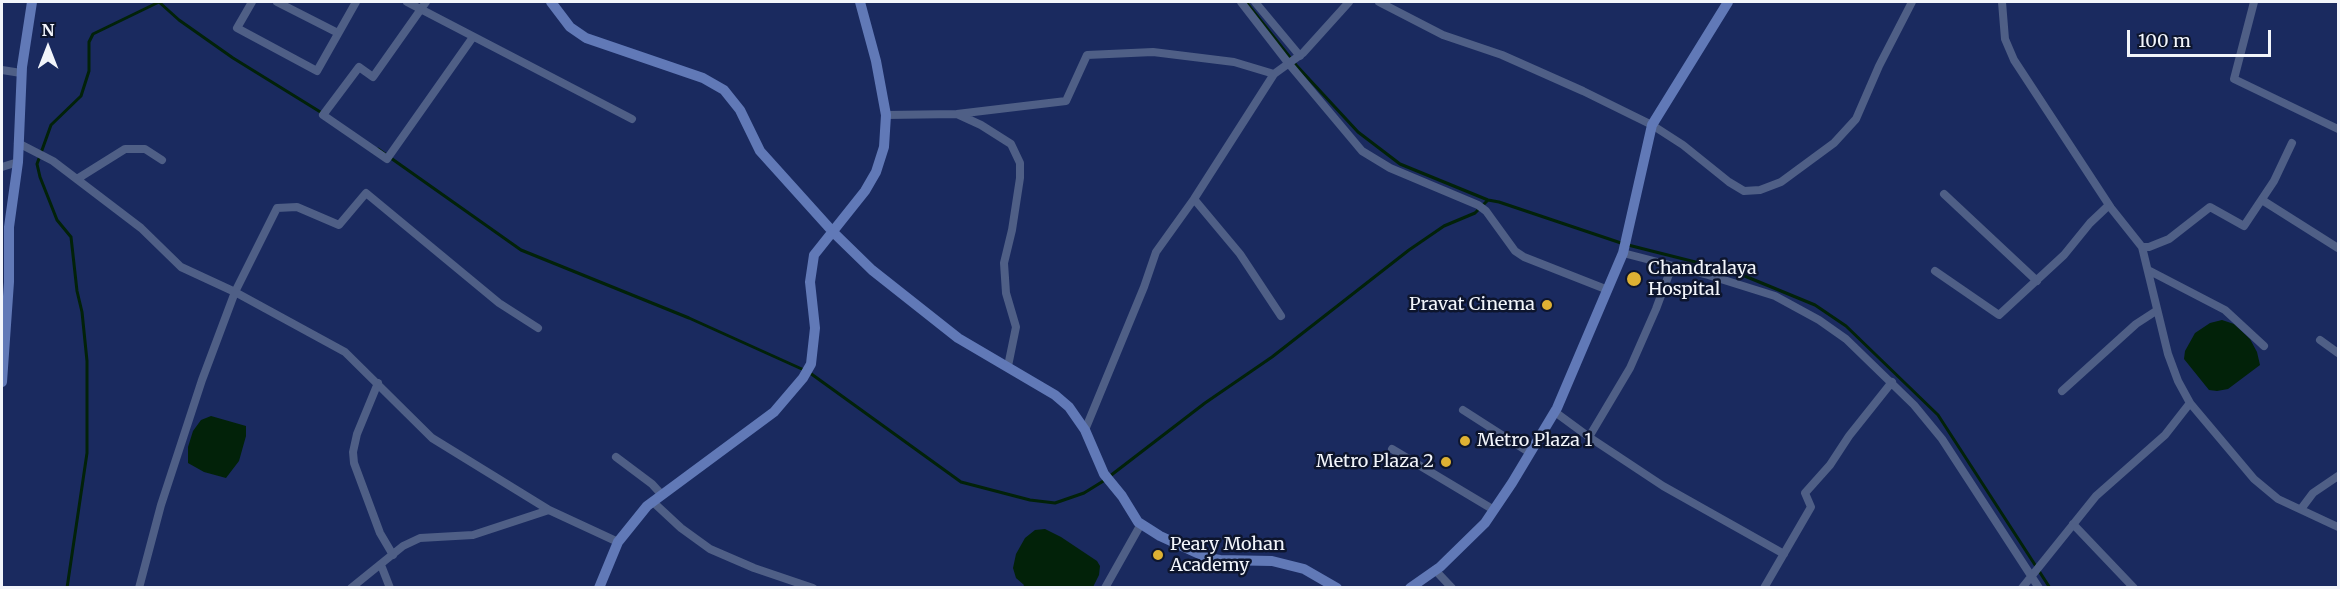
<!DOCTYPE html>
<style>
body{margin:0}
#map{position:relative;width:2340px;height:589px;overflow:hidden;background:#1a2a5f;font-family:Merriweather,serif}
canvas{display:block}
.frame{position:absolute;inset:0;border:3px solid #f2f5fb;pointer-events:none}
.north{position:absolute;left:18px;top:18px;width:60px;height:60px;-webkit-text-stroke:4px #0d152d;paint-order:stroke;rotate:0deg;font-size:16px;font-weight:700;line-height:24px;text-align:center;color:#f2f5fb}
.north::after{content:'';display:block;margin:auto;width:21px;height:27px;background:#f2f5fb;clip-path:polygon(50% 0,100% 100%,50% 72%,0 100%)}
.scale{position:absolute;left:2127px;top:30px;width:144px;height:27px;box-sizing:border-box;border:3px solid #f2f5fb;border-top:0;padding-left:8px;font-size:18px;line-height:21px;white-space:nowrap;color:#f2f5fb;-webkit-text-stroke:4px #0d152d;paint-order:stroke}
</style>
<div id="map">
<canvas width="2340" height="589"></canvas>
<div class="frame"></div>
<div class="north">N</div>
<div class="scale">100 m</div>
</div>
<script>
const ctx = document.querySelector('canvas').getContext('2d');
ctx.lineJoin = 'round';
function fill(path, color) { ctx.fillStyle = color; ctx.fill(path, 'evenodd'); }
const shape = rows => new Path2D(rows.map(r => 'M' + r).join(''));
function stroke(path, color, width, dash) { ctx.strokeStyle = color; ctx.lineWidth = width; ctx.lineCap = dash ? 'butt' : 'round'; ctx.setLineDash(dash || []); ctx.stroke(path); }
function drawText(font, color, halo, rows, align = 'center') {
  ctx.font = font + ' Merriweather,serif'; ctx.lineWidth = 5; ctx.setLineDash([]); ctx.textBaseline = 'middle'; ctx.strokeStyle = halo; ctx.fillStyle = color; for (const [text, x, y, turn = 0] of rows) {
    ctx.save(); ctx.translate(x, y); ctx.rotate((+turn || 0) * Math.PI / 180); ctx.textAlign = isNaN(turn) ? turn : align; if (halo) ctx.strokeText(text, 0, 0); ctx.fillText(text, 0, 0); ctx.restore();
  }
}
fill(shape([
 [2222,320,2234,324,2250,339,2257,352,2260,365,2228,389,2217,391,2209,390,2184,359,2185,351,2195,333,2210,323],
 [211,416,246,426,246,436,239,461,226,478,204,472,188,463,188,447,193,431,201,420],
 [1045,529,1061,537,1097,561,1100,566,1099,575,1093,587,1023,587,1024,585,1016,578,1013,568,1016,554,1025,538,1035,530]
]), '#022209');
stroke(shape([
 [159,2,179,20,233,58,322,113],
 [1246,2,1296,65,1358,132,1400,164,1488,200,1499,202,1621,243],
 [378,149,521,250,689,318,804,370],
 [1628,245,1735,272,1815,305,1846,326,1938,415,2050,588],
 [810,373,961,482,1030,500,1055,503,1084,493,1105,480],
 [1110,476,1205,403,1272,357,1409,250,1444,226,1475,213,1488,200],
 [67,588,87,453,87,361,82,312,77,291,71,237,57,220,40,177,37,164,51,125,81,96,89,71,89,42,93,34,159,2]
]), '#022209', 3);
stroke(shape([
 [252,2,237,28,317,71,356,2],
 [277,2,338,33],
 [407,2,632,119],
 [426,2,373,77,359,67,323,115,387,159,473,37],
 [1241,2,1289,64,1362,151,1390,168,1478,205,1486,211,1515,251,1524,257,1608,290],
 [1255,2,1300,56],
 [1379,2,1443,35,1502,55,1583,91,1652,125,1683,145,1729,182,1744,191,1760,190,1781,182,1834,143,1856,119,1879,66,1912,2],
 [2002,2,2005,39,2014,60,2111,208,2142,247,2168,354,2178,381,2190,403,2254,479,2278,499,2338,527],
 [2254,2,2234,79,2338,129],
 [2,70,21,73],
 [886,115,957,114],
 [18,143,53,161,141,228,181,267,235,292,345,352,432,438,549,510,618,542],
 [2,167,18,162],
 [77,179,125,149,145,149,162,160],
 [1944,194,2037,281],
 [1194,199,1240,254,1281,316],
 [2262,200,2338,248],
 [2142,247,2149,247,2169,239,2210,207,2244,226,2274,181,2292,143],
 [1623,253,1708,275,1775,296,1819,320,1846,339,1914,405,1942,439,2039,588],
 [1672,266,1656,309,1630,368,1589,437,1663,486,1784,554],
 [2148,270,2225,310,2264,346],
 [1935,271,1999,315,2064,255,2090,223,2109,205],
 [2320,340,2338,353],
 [1008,366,1016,327,1006,293,1004,263,1012,230,1020,178,1020,163,1011,144,981,125,957,114,1066,101,1087,55,1153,52,1234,62,1274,74,1303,53,1349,2],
 [378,383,357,434,353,452,354,463,380,533,393,555],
 [2062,391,2136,324,2156,311],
 [1463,410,1530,453],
 [1555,412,1589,437],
 [1085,430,1144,287,1156,252,1194,199,1274,74],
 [1392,449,1494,510],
 [616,457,652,484,662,495],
 [653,502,681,528,710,549,754,568,813,588],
 [2301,509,2313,493,2338,476],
 [2073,524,2134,588],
 [381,565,390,588],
 [1435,570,1452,588],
 [139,588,161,505,202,380,235,292,277,208,297,207,339,225,366,193,499,303,538,328],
 [351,588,403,546,420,538,473,535,549,510],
 [1105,588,1141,524],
 [1764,588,1811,507,1805,493,1830,465,1849,436,1892,382],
 [2022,588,2096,496,2165,435,2190,403]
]), '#4f5f86', 8);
stroke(shape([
 [551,2,570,27,586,38,703,78,724,90,740,110,760,151,833,232,872,270,958,338,1055,395,1069,407,1085,430,1104,474,1122,496,1138,522,1160,536,1208,558,1220,560,1272,561,1304,569,1337,588],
 [2,382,9,282,9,227,18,162,22,67,32,2],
 [599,588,618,542,647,506,774,412,803,378,811,364,815,328,810,282,814,255,865,191,876,172,884,147,886,115,876,61,860,2],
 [1410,588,1440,567,1485,523,1512,483,1557,408,1623,253,1652,125,1728,2]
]), '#6179b7', 10);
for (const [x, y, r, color] of [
 [1634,279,8,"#deb133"],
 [1547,305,6,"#deb133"],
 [1465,441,6,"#deb133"],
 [1446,462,6,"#deb133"],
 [1158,555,6,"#deb133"]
]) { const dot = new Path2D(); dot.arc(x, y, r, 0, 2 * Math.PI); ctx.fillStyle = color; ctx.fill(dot); stroke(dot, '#0d152d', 2); }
drawText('18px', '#f2f5fb', '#0d152d', [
 ["Chandralaya",1648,269],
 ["Hospital",1648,290],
 ["Pravat Cinema",1535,305,"right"],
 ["Metro Plaza 1",1477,441],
 ["Metro Plaza 2",1434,462,"right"],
 ["Peary Mohan",1170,545],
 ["Academy",1170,566]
], 'left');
</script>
